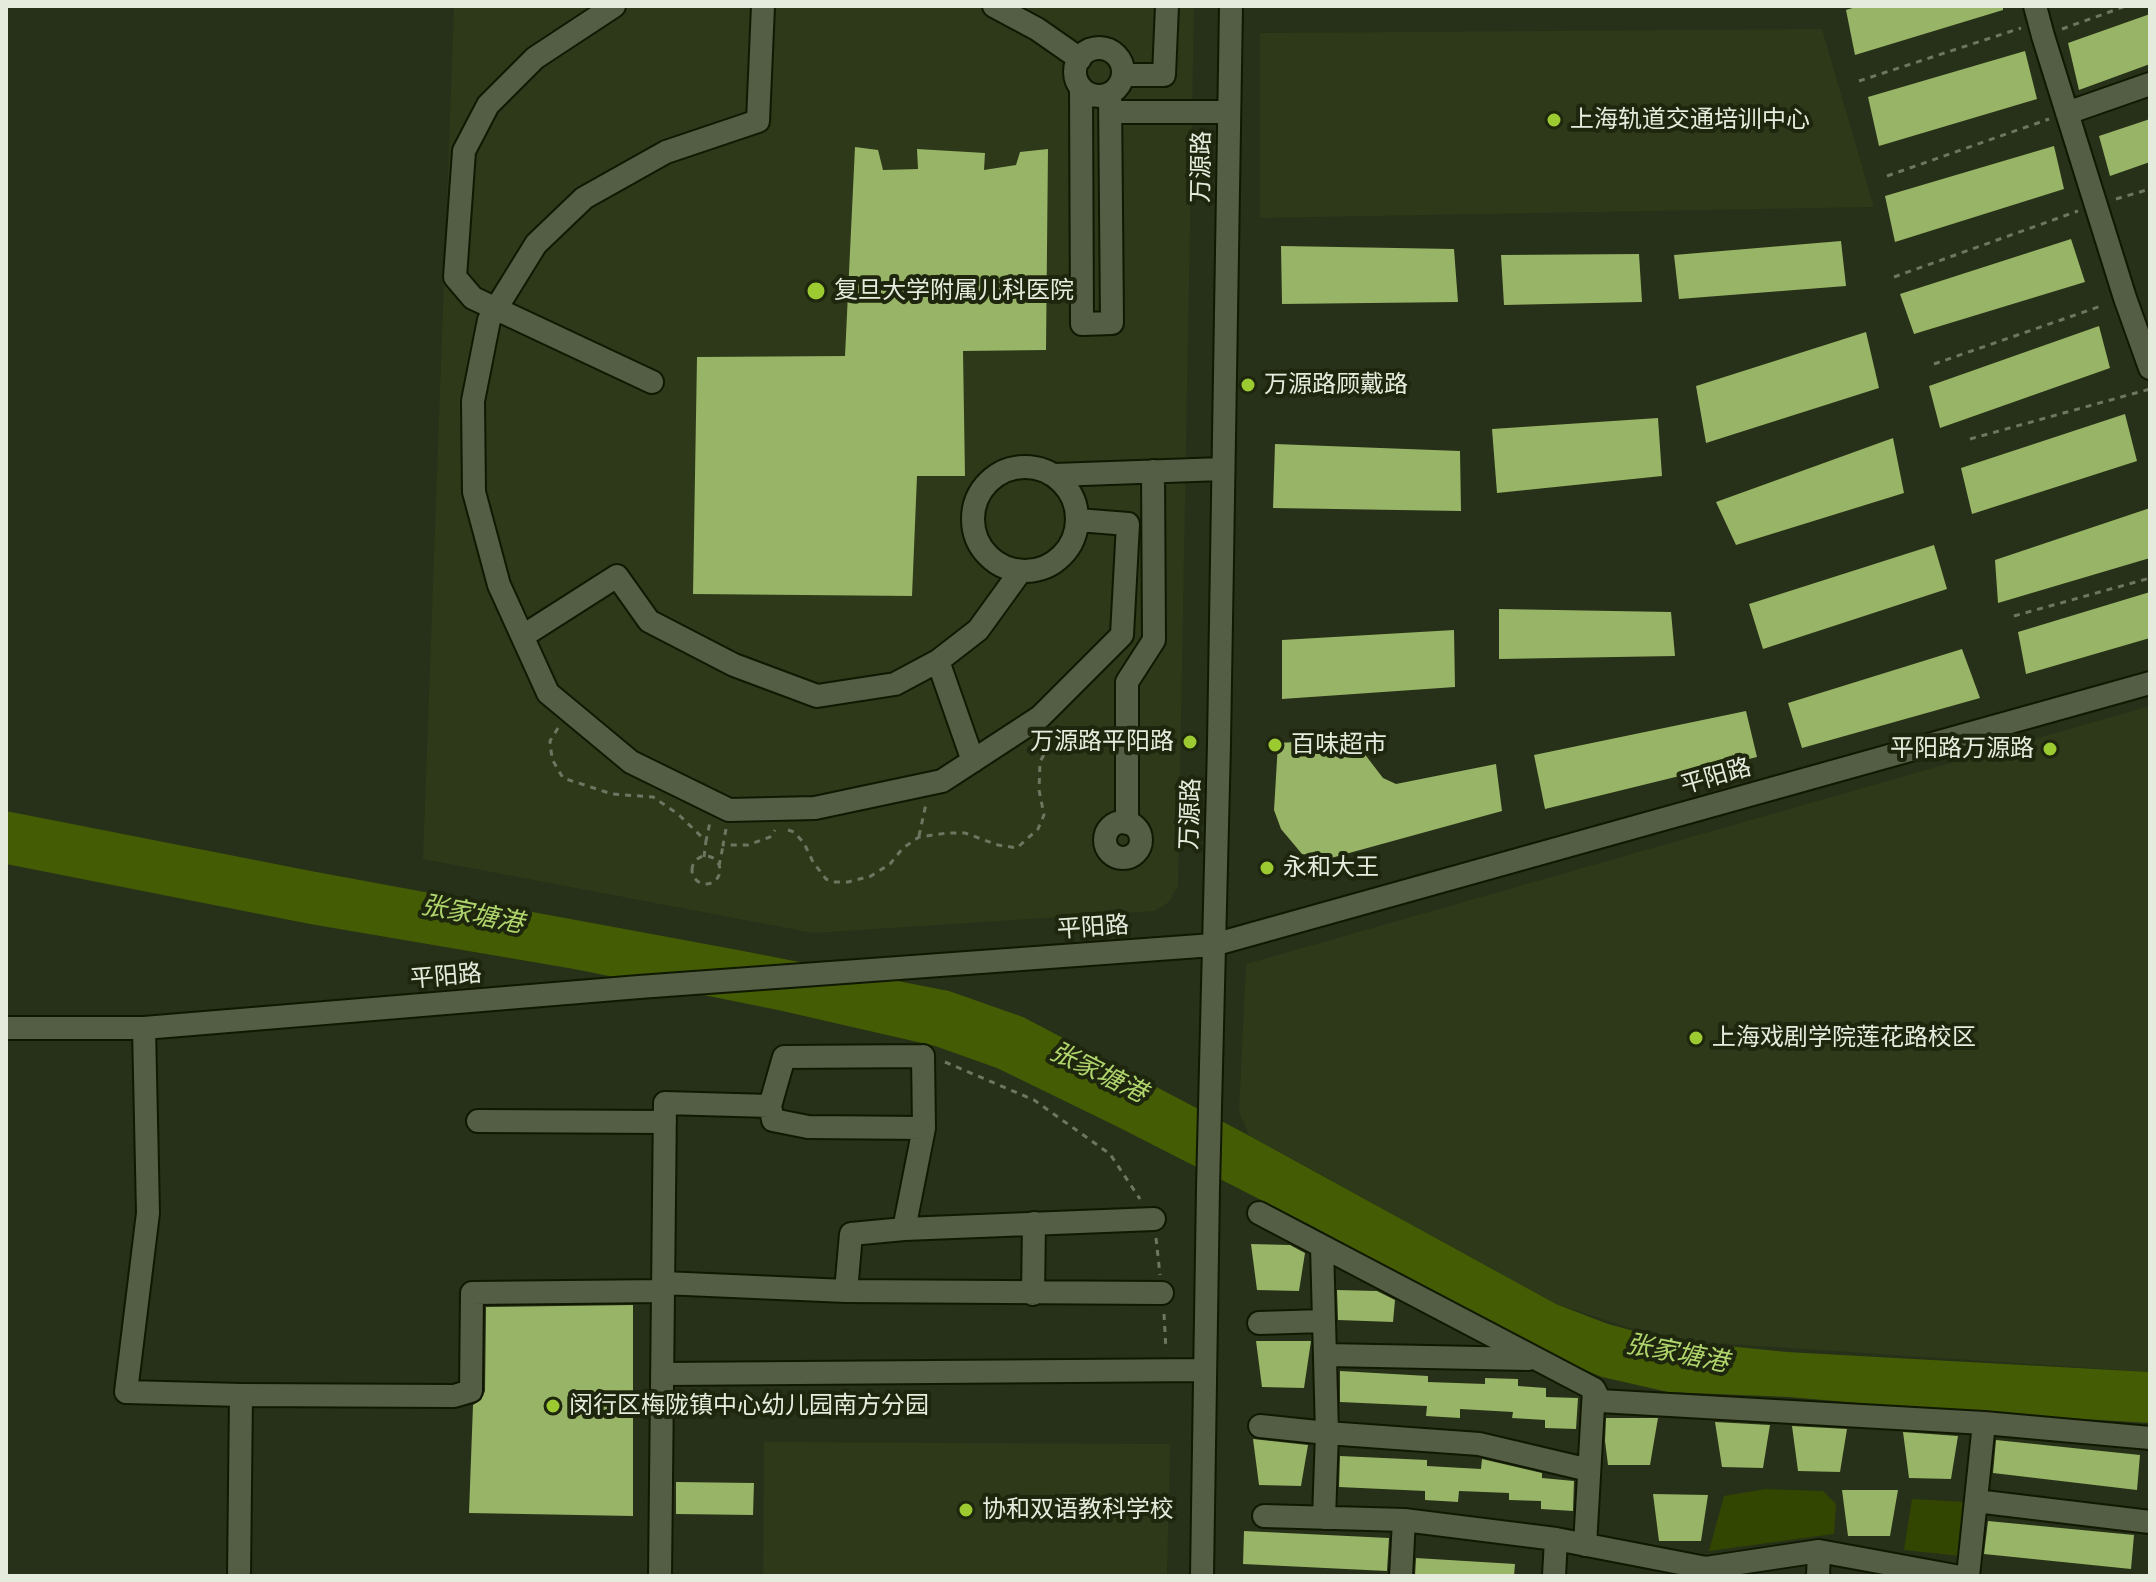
<!DOCTYPE html>
<meta charset="utf-8">
<style>
body{margin:0}
#map{position:relative;width:2156px;height:1582px;overflow:hidden;background:#273018;font-family:"PT Sans",sans-serif}
canvas{display:block}
.frame{position:absolute;inset:0;border:8px solid #e6ecdd;pointer-events:none}
</style>
<div id="map">
<canvas width="2156" height="1582"></canvas>
<div class="frame"></div>
</div>
<script>
const ctx = document.querySelector('canvas').getContext('2d');
ctx.lineJoin = 'round';
function fill(path, color) { ctx.fillStyle = color; ctx.fill(path, 'evenodd'); }
const shape = rows => new Path2D(rows.map(r => 'M' + r).join(''));
function stroke(path, color, width, dash) { ctx.strokeStyle = color; ctx.lineWidth = width; ctx.lineCap = dash ? 'butt' : 'round'; ctx.setLineDash(dash || []); ctx.stroke(path); }
function drawText(font, color, halo, rows, align = 'center') {
  ctx.font = font + ' "PT Sans","Noto Sans SC",sans-serif'; ctx.lineWidth = 8; ctx.setLineDash([]); ctx.textBaseline = 'middle'; ctx.strokeStyle = halo; ctx.fillStyle = color; for (const [text, x, y, turn = 0] of rows) {
    ctx.save(); ctx.translate(x, y); ctx.rotate((+turn || 0) * Math.PI / 180); ctx.textAlign = isNaN(turn) ? turn : align; if (halo) ctx.strokeText(text, 0, 0); ctx.fillText(text, 0, 0); ctx.restore();
  }
}
fill(shape([
 [454,6,1194,6,1178,886,1169,902,1155,911,813,933,423,859],
 [1822,29,1874,207,1260,218,1260,33],
 [2150,706,2150,1372,1667,1340,1556,1304,1249,1135,1239,1112,1246,964],
 [764,1442,1170,1444,1167,1576,763,1576]
]), '#2d3919');
fill(shape([
 [1765,1489,1823,1491,1836,1504,1834,1534,1709,1551,1724,1496],
 [1912,1499,1967,1502,1961,1556,1904,1550]
]), '#334601');
fill(shape([
 [6,811,311,871,738,950,949,991,1023,1017,1248,1135,1556,1304,1608,1324,1668,1340,1787,1352,2150,1372,2150,1423,1962,1412,1789,1397,1668,1392,1602,1377,1555,1358,1310,1225,1118,1127,997,1068,935,1046,778,1010,574,969,310,924,6,864]
]), '#445c04');
fill(shape([
 [1859,6,2003,6,2003,10,1855,55,1846,10],
 [2150,14,2150,64,2079,90,2068,43],
 [2025,51,2037,99,1879,146,1868,97],
 [2150,119,2150,162,2110,176,2099,136],
 [2054,146,2064,189,1895,242,1885,196],
 [855,147,878,150,883,170,918,169,917,149,985,153,984,170,1016,165,1020,152,1048,149,1046,350,963,351,965,476,917,476,912,596,693,594,697,357,845,356],
 [2071,239,2085,282,1914,334,1900,294],
 [1841,241,1846,286,1679,299,1674,255],
 [1281,246,1454,249,1458,302,1282,304],
 [1639,254,1642,302,1504,305,1501,255],
 [2099,326,2110,368,1940,428,1929,386],
 [1866,332,1879,388,1706,443,1696,386],
 [2125,414,2137,461,1972,514,1961,468],
 [1658,418,1662,476,1497,493,1492,429],
 [1893,438,1904,493,1736,545,1716,502],
 [1275,444,1460,451,1461,511,1273,508],
 [2150,508,2150,558,1998,603,1995,560],
 [1934,545,1947,589,1763,649,1749,604],
 [2150,592,2150,638,2026,674,2018,632],
 [1499,609,1671,612,1675,656,1499,659],
 [1454,630,1455,687,1282,699,1282,640],
 [1962,649,1980,698,1802,748,1788,703],
 [1746,711,1757,757,1545,809,1534,755],
 [1331,740,1360,748,1383,778,1396,784,1496,764,1502,811,1331,858,1302,854,1281,829,1274,810,1278,743],
 [1251,1244,1290,1245,1305,1253,1299,1291,1257,1290],
 [1337,1290,1377,1291,1395,1300,1393,1322,1338,1320],
 [633,1305,633,1516,469,1513,473,1405,481,1400,485,1391,486,1307],
 [1256,1341,1311,1341,1304,1388,1262,1387],
 [1340,1371,1428,1376,1428,1382,1485,1384,1485,1378,1518,1379,1518,1386,1546,1388,1546,1397,1578,1398,1576,1429,1545,1428,1545,1420,1512,1418,1513,1412,1460,1409,1460,1418,1426,1416,1427,1406,1340,1402],
 [1606,1418,1658,1418,1650,1465,1608,1465,1605,1441],
 [1715,1422,1770,1425,1763,1468,1722,1467],
 [1792,1426,1847,1429,1840,1472,1798,1471],
 [1903,1432,1958,1436,1951,1479,1909,1478],
 [1253,1439,1308,1445,1301,1486,1259,1485],
 [1996,1440,2140,1455,2137,1490,1993,1473],
 [1340,1456,1427,1460,1427,1466,1481,1469,1482,1459,1542,1473,1542,1478,1574,1481,1573,1511,1541,1509,1541,1501,1509,1500,1509,1493,1459,1491,1458,1502,1425,1500,1425,1491,1339,1487],
 [676,1482,754,1483,753,1515,676,1514],
 [1842,1490,1898,1490,1890,1536,1848,1536],
 [1653,1494,1708,1495,1701,1541,1659,1541],
 [1988,1521,2134,1535,2131,1569,1984,1554],
 [1244,1531,1389,1538,1387,1571,1243,1564],
 [1416,1558,1515,1564,1514,1576,1415,1576]
]), '#98b466');
const minor = shape([
 [614,6,535,58,488,105,464,151,455,277,473,298,652,382],
 [763,6,758,121,666,152,584,198,536,244,489,320,473,401,474,492,499,585,548,693,631,762,729,810,815,808,942,781,1040,717,1122,635,1128,524,1078,520],
 [994,6,1037,29,1080,59],
 [2035,6,2043,36,2125,298,2150,368],
 '1075 72a24 24 0 1 1 48 0a24 24 0 1 1-48 0Z',
 [1123,75,1164,75,1167,6],
 [1081,88,1082,324,1112,323,1110,94],
 [1111,112,1229,112],
 [2067,113,2150,84],
 '973 519a52 52 0 1 1 104 0a52 52 0 1 1-104 0Z',
 [1055,475,1222,469],
 [523,636,617,576,649,621,734,665,817,696,895,684,938,661,978,630,1020,572],
 [938,661,973,761],
 '1105 840a18 18 0 1 1 36 0a18 18 0 1 1-36 0Z',
 [1127,823,1127,682,1154,640,1153,471],
 [6,1028,144,1028,639,987,1213,945,2150,683],
 [144,1028,148,1213,126,1392,241,1395,454,1396,471,1391,472,1293,663,1291],
 [923,1056,924,1128,808,1127,773,1120,770,1106,784,1057,923,1056],
 [478,1121,665,1122],
 [1259,1213,1594,1389,1600,1401,1984,1423,2150,1438],
 [904,1229,924,1128],
 [1322,1246,1327,1433,1324,1518],
 [663,1283,846,1291,851,1234,904,1229,1154,1219],
 [846,1291,1162,1293],
 [1033,1294,1034,1223],
 [1259,1323,1324,1321],
 [1326,1355,1529,1359],
 [662,1374,1205,1370],
 [1260,1426,1327,1433,1479,1444,1589,1470],
 [1976,1501,2150,1522],
 [1264,1516,1404,1520,1556,1539,1706,1568,1819,1551],
 [1585,1545,1594,1389],
 [239,1576,241,1395],
 [660,1576,665,1103,770,1106],
 [1202,1576,1208,1188,1219,744,1231,6],
 [1401,1576,1404,1520],
 [1554,1576,1556,1539],
 [1818,1576,1819,1551,1955,1576],
 [1968,1576,1984,1423]
]);
stroke(minor, '#101802', 26);
stroke(shape([
 [2062,29,2126,6],
 [1859,81,2021,28],
 [1887,176,2049,119],
 [2116,199,2150,189],
 [1894,277,2078,211],
 [1934,364,2104,305],
 [1970,439,2150,389],
 [2014,616,2150,578],
 [558,728,550,741,552,759,563,778,612,794,653,797,678,814,706,841,710,822],
 [726,829,723,845,748,845,770,837,775,830],
 [788,830,794,832,804,843,813,862,826,879,835,882,848,882,871,876,890,864,903,848,919,837,947,833,965,833,998,845,1017,848,1038,829,1044,815,1039,790,1040,762,1047,749,1051,734],
 [919,836,926,804],
 '692 870a14 14 0 1 1 28 0a14 14 0 1 1-28 0Z',
 [704,857,706,841],
 [719,866,723,846],
 [945,1062,1034,1100,1110,1154,1140,1199],
 [1156,1238,1160,1275],
 [1164,1314,1166,1350]
]), '#6e7661', 3, [6, 6]);
stroke(minor, '#545e44', 22);
for (const [x, y, r, color] of [
 [1554,120,8,"#9cca31"],
 [816,291,10,"#9cca31"],
 [1248,385,8,"#9cca31"],
 [1190,742,8,"#9cca31"],
 [1275,745,8,"#9cca31"],
 [2050,749,8,"#9cca31"],
 [1267,868,8,"#9cca31"],
 [1696,1038,8,"#9cca31"],
 [553,1406,8,"#9cca31"],
 [966,1510,8,"#9cca31"]
]) { const dot = new Path2D(); dot.arc(x, y, r, 0, 2 * Math.PI); ctx.fillStyle = color; ctx.fill(dot); stroke(dot, '#1e260e', 3); }
drawText('24px', '#e6ecdd', '#1e260e', [
 ["上海轨道交通培训中心",1570,120],
 ["复旦大学附属儿科医院",834,291],
 ["万源路顾戴路",1264,385],
 ["万源路平阳路",1174,742,"right"],
 ["百味超市",1291,745],
 ["平阳路万源路",2034,749,"right"],
 ["永和大王",1283,868],
 ["上海戏剧学院莲花路校区",1712,1038],
 ["闵行区梅陇镇中心幼儿园南方分园",569,1406],
 ["协和双语教科学校",982,1510]
], 'left');
drawText('24px', '#e6ecdd', '#1e260e', [
 ["万源路",1202,167,-89],
 ["平阳路",1716,777,-16],
 ["万源路",1191,814,-88],
 ["平阳路",1093,928,-4],
 ["平阳路",446,977,-5]
]);
drawText('italic 26px', '#b0d56c', '#1e260e', [
 ["张家塘港",472,915,11],
 ["张家塘港",1098,1073,26],
 ["张家塘港",1677,1354,11]
]);
</script>
